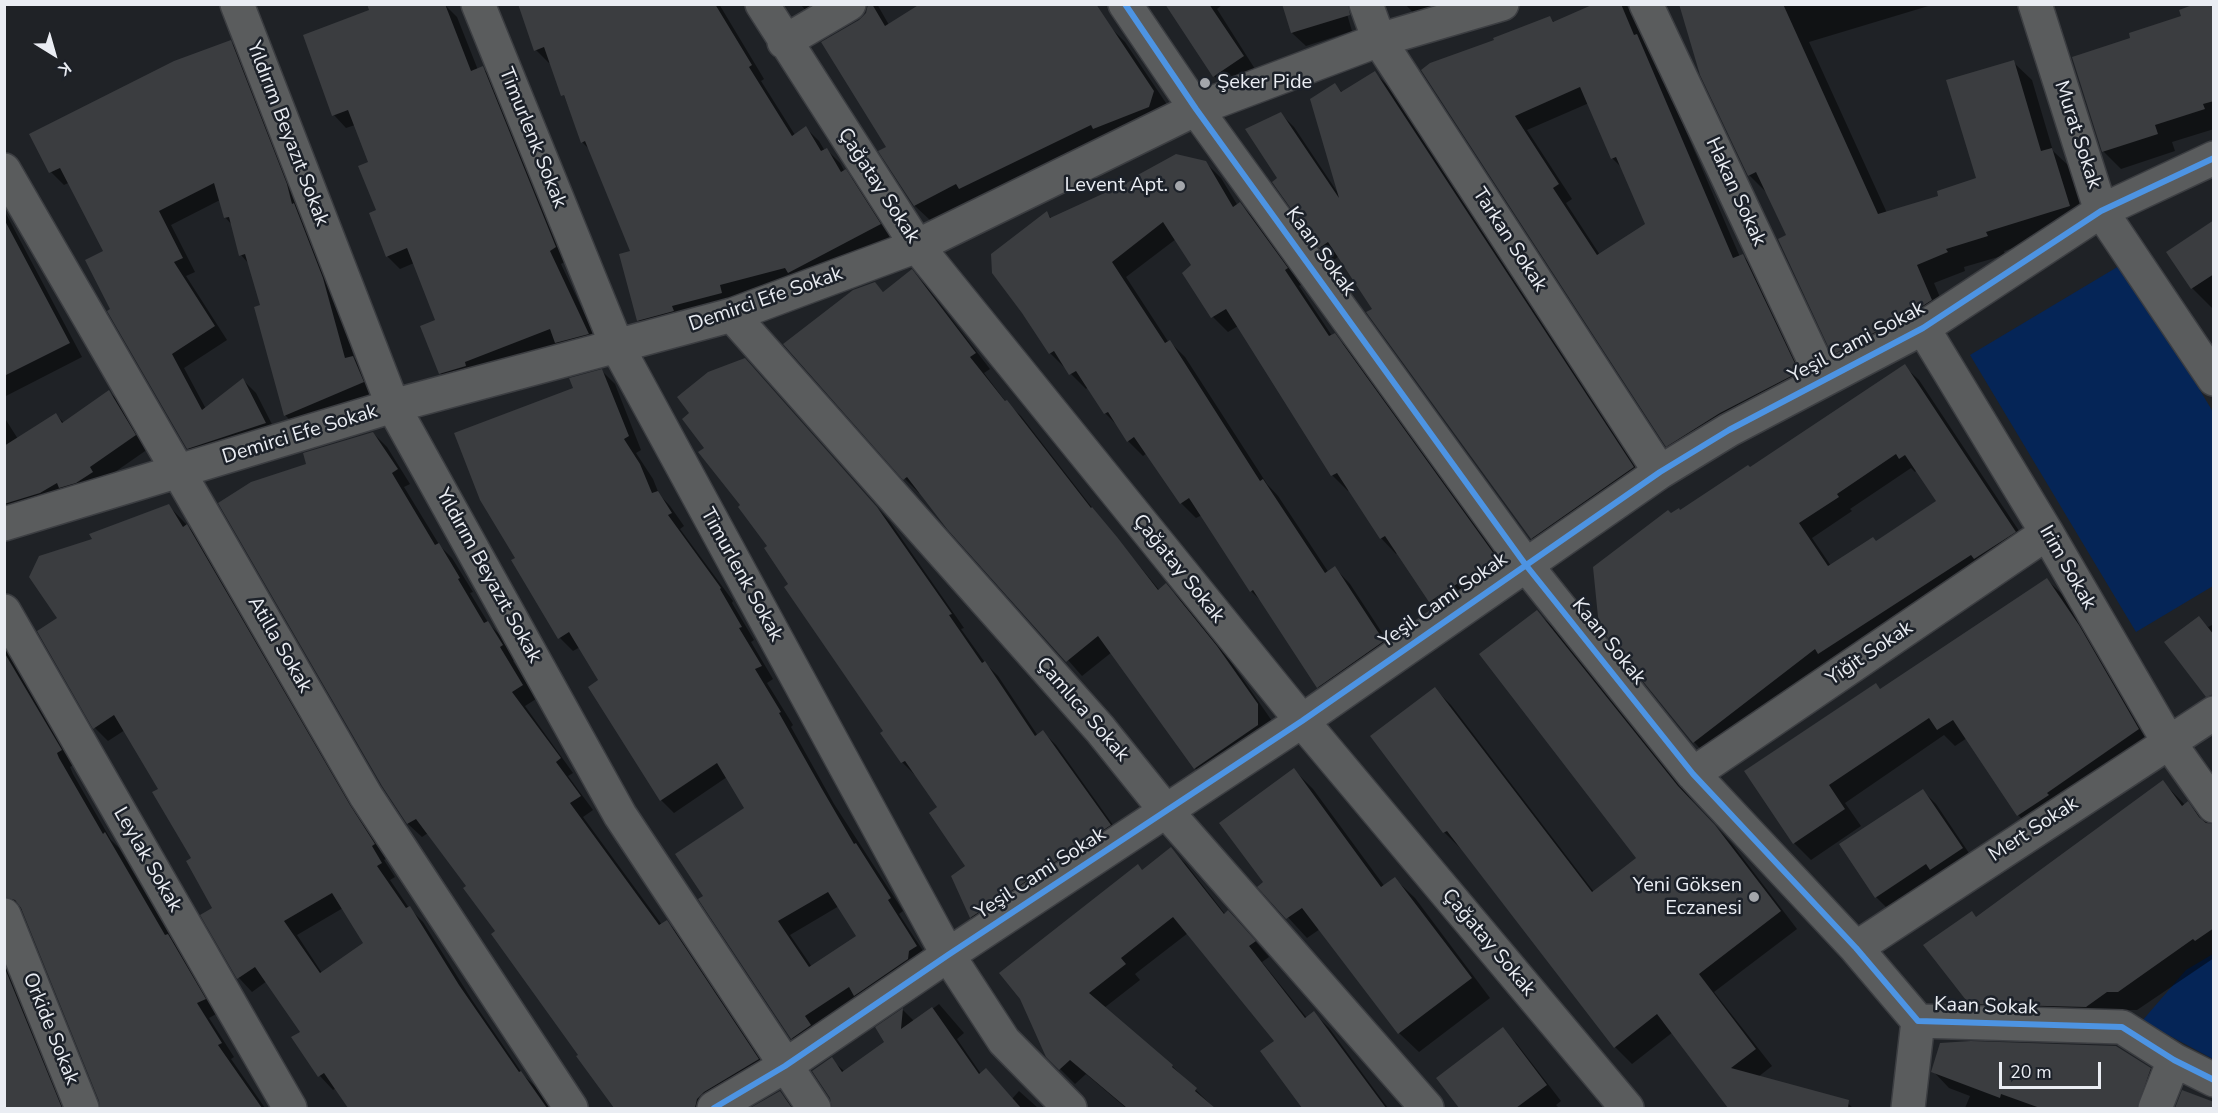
<!DOCTYPE html>
<meta charset="utf-8">
<style>
body{margin:0}
#map{position:relative;width:2218px;height:1113px;overflow:hidden;background:#1f2226;font-family:"Nunito Sans",sans-serif}
canvas{display:block}
.frame{position:absolute;inset:0;border:6px solid #eaedf3;pointer-events:none}
.north{position:absolute;left:24px;top:24px;width:60px;height:60px;-webkit-text-stroke:4px #1c2129;paint-order:stroke;rotate:143deg;font-size:16px;font-weight:700;line-height:24px;text-align:center;color:#eaedf3}
.north::after{content:'';display:block;margin:auto;width:21px;height:27px;background:#eaedf3;clip-path:polygon(50% 0,100% 100%,50% 72%,0 100%)}
.scale{position:absolute;left:1999px;top:1062px;width:102px;height:27px;box-sizing:border-box;border:3px solid #eaedf3;border-top:0;padding-left:8px;font-size:18px;line-height:21px;white-space:nowrap;color:#eaedf3;-webkit-text-stroke:4px #1c2129;paint-order:stroke}
</style>
<div id="map">
<canvas width="2218" height="1113"></canvas>
<div class="frame"></div>
<div class="north">K</div>
<div class="scale">20 m</div>
</div>
<script>
const ctx = document.querySelector('canvas').getContext('2d');
ctx.lineJoin = 'round';
function fill(path, color) { ctx.fillStyle = color; ctx.fill(path, 'evenodd'); }
const shape = rows => new Path2D(rows.map(r => 'M' + r).join(''));
function stroke(path, color, width, dash) { ctx.strokeStyle = color; ctx.lineWidth = width; ctx.lineCap = dash ? 'butt' : 'round'; ctx.setLineDash(dash || []); ctx.stroke(path); }
function drawText(font, color, halo, rows, align = 'center') {
  ctx.font = font + ' "Nunito Sans",sans-serif'; ctx.lineWidth = 5; ctx.setLineDash([]); ctx.textBaseline = 'middle'; ctx.strokeStyle = halo; ctx.fillStyle = color; for (const [text, x, y, turn = 0] of rows) {
    ctx.save(); ctx.translate(x, y); ctx.rotate((+turn || 0) * Math.PI / 180); ctx.textAlign = isNaN(turn) ? turn : align; if (halo) ctx.strokeText(text, 0, 0); ctx.fillText(text, 0, 0); ctx.restore();
  }
}
fill(shape([
 [2124,263,2213,412,2213,586,2136,632,1970,355],
 [2213,954,2213,1059,2142,1021,2186,970]
]), '#052557');
fill(shape([
 [444,4,457,17,478,70,483,68,495,81,568,260,561,264,600,347,570,355,558,343,476,374,453,386,440,373,437,321,414,263,400,269,387,256,370,163,355,125,346,128,334,115],
 [520,4,719,4,764,79,761,81,795,135,806,128,819,141,825,151,827,150,840,163,845,172,859,184,893,238,651,334,638,320,632,253,590,150,582,142,551,62,549,63,536,50],
 [800,4,856,4,820,26],
 [869,4,877,4,889,25,1108,25,1125,42,1170,109,932,222,915,206,880,151,888,147,859,21,866,15],
 [1166,4,1223,4,1217,9,1255,69,1227,89,1214,76],
 [1344,4,1352,31,1306,46,1292,33],
 [1405,4,1474,4,1420,20],
 [1597,4,1625,4,1630,10,1645,43,1651,50,1740,257,1743,256,1757,270,1812,386,1681,460,1667,446,1423,70,1550,18,1555,23],
 [1589,103,1612,158,1622,168,1647,225,1600,255,1566,203,1572,199,1527,130],
 [1681,4,1935,4,1809,42,1887,213,1940,197,1977,179,2013,62,2032,80,2053,151,2071,168,2087,224,2004,251,2005,255,1964,267,1965,271,1934,283,1949,319,1852,372,1833,354,1788,236,1768,194,1749,175],
 [2214,4,2214,129,2172,142,2175,151,2121,169,2103,151,2132,39],
 [231,42,244,55,336,292,354,358,366,371,376,395,298,428,285,415,261,306,249,264,241,255,232,225,225,217,220,200,171,225,195,272,186,276,227,340,184,368,206,409,243,380,256,393,278,436,201,461,188,448,112,310,105,251,70,182,64,185,51,172],
 [1375,73,1388,86,1403,106,1646,481,1545,551,1532,538,1339,256,1334,260,1321,247,1279,179,1281,114,1294,127,1338,193,1335,85,1343,93],
 [1206,163,1221,178,1238,206,1240,204,1255,219,1302,284,1299,286,1332,336,1334,335,1350,350,1511,573,1446,616,1431,601,1398,552,1396,554,1381,538,1349,490,1348,491,1333,476,1238,326,1228,332,1213,317,1184,273,1193,266,1176,239,1126,277,1169,343,1170,342,1185,357,1267,484,1278,496,1329,573,1335,568,1350,584,1398,657,1333,702,1318,687,1263,603,1251,591,1202,515,1196,518,1181,503,1147,453,1143,456,1128,441,1119,427,1105,413,1088,387,1086,389,1050,353,1023,312,1047,213,1052,219],
 [4,210,82,357,4,397],
 [2214,222,2214,306,2212,308,2192,288],
 [912,271,926,286,990,369,984,373,1006,402,1021,416,1097,514,1160,591,1166,585,1181,600,1231,662,1272,721,1272,740,1210,783,1195,768,1112,652,1082,676,921,492,919,493,905,479,875,283,884,293],
 [1904,366,1919,380,2029,546,1708,757,1694,742,1671,515,1680,511,1750,469],
 [1911,468,1915,472,1917,470,1938,501,1876,543,1831,566,1812,538,1852,511,1850,509],
 [602,371,615,384,641,450,636,453,653,479,659,494,670,506,684,526,680,529,733,601,732,603,754,640,751,642,773,679,767,683,793,725,791,727,834,804,903,911,899,914,929,960,805,1051,792,1038,700,900,705,897,746,808,727,777,674,813,661,800,590,688,600,681,580,647,573,651,560,638,517,559,575,388],
 [839,906,858,936,812,967,790,935],
 [758,373,890,522,964,628,961,629,986,664,998,676,1038,736,1043,732,1056,745,1123,839,984,930,971,917,967,866,939,808,916,776,902,762,885,731,707,448],
 [109,392,123,405,148,449,102,481,4,515,4,417,18,439,56,415,64,423],
 [373,433,387,447,410,484,404,487,440,546,452,558,473,592,470,593,489,624,501,636,515,660,513,661,536,699,525,706,573,773,568,776,593,810,583,817,662,925,667,922,680,935,772,1074,715,1108,615,1108,578,1057,580,1055,468,886,428,833,422,837,408,824,383,785,308,465],
 [169,506,200,539,387,858,384,860,395,877,390,880,409,908,423,922,472,1000,524,1076,535,1086,550,1108,349,1108,336,1088,333,1090,320,1076,293,1038,302,1032,267,981,252,992,239,978,202,915,214,909,193,859,160,789,125,730,108,741,95,728,39,631,59,618,94,539],
 [343,908,365,943,322,973,297,935],
 [2047,580,2064,596,2095,644,2155,747,2035,832,2018,815,1967,738,1955,746,1944,735,1845,803,1861,826,1811,860,1794,843,1881,690],
 [1537,612,1554,628,1695,804,1732,844,1797,929,1714,992,1772,1066,1758,1077,1844,1100,1853,1108,1727,1108,1728,1105,1673,1032,1632,1064,1615,1047,1461,849,1444,832,1373,736,1435,689,1451,705,1594,892,1638,858],
 [2199,618,2208,627,2214,624,2214,701,2202,689],
 [4,642,75,764,70,767,73,774,111,840,119,848,173,941,182,949,218,1013,209,1018,234,1057,231,1059,265,1108,102,1108,101,1101,22,910,11,911,4,916],
 [1294,770,1313,789,1385,887,1395,879,1415,898,1490,998,1419,1052,1399,1033,1320,929,1307,938,1260,887,1265,883],
 [2163,782,2185,805,2188,803,2209,825,2214,826,2214,958,2137,1010,2126,1010,2105,1025,1990,1022,1970,1003,1976,918],
 [1922,790,1936,804,1975,862,1889,910,1876,897],
 [1171,849,1186,864,1225,914,1243,927,1269,957,1262,962,1307,1018,1314,1013,1329,1028,1388,1108,1304,1108,1262,1051,1276,1041,1188,933,1135,974,1140,980,1104,1008,1172,1066,1211,1105,1210,1106,1212,1108,1126,1108,1086,1074,1075,1084,1047,1056,1142,871],
 [4,948,69,1108,4,1108],
 [939,1004,964,1033,957,1039,981,1074,1012,1099,1019,1091,1038,1108,980,1108,934,1059,906,1082,927,1108,834,1108,831,1059,845,1072,886,1042,877,1028,903,1010,915,1022],
 [1502,1029,1517,1044,1561,1101,1556,1105,1559,1108,1462,1108,1458,1105],
 [2150,1069,2166,1085,2157,1108,1965,1108,1970,1096,1949,1088,1933,1071],
 [2183,1092,2214,1104,2214,1108,2177,1108],
 [780,1093,795,1108,753,1108]
]), '#0007');
fill(shape([
 [367,4,445,4,471,71,483,66,556,247,550,251,589,334,555,343,550,329,465,362,466,366,439,374,420,326,435,320,407,248,386,257,369,213,376,210,358,166,368,162,348,110,332,116,303,35,369,10],
 [518,4,715,4,752,65,749,67,792,136,806,126,821,151,827,148,841,172,846,169,881,224,788,273,785,268,720,285,722,293,672,306,674,311,637,321,619,254,630,251,585,141,581,143,564,95,561,96,544,47,534,51],
 [868,4,872,4,885,26,920,4,1096,4,1154,91,1149,107,1093,129,1091,125,959,189,956,184,914,206,878,151,886,147,821,42,859,20,866,13],
 [1165,4,1209,4,1244,56,1213,77],
 [1282,4,1348,4,1350,15,1291,33],
 [1594,4,1621,4,1634,35,1637,34,1733,258,1743,254,1799,372,1720,413,1666,447,1421,70,1430,63,1494,40,1493,38,1550,16,1553,22],
 [1580,87,1611,159,1616,157,1645,224,1597,255,1553,188,1559,184,1515,116],
 [1679,4,1783,4,1878,214,1938,196,1937,191,1976,178,1946,80,2014,60,2041,151,2052,148,2070,206,1986,232,1988,236,1946,249,1948,252,1917,265,1932,300,1913,312,1832,355,1778,239,1786,235,1756,172,1748,176,1700,75],
 [2195,4,2214,4,2214,101,2203,104,2205,109,2155,125,2158,134,2102,152,2072,57,2130,38,2129,33,2181,16,2179,10],
 [231,40,287,184,292,204,294,203,323,278,345,358,353,356,364,382,284,416,254,307,260,305,245,254,239,256,229,217,224,218,214,183,159,211,183,258,174,262,215,326,172,354,202,410,243,378,266,423,187,449,107,311,110,309,85,260,103,251,60,168,49,173,29,134,174,61],
 [1375,71,1634,467,1531,539,1366,312,1372,309,1328,242,1319,248,1272,182,1277,178,1245,129,1281,112,1339,198,1310,99,1335,83,1341,92],
 [1176,154,1206,161,1233,207,1240,202,1288,268,1285,270,1329,336,1335,333,1497,558,1429,602,1385,536,1380,539,1337,473,1331,476,1226,309,1211,318,1182,273,1191,265,1163,222,1112,262,1165,343,1170,340,1260,481,1263,479,1325,573,1335,566,1384,641,1317,688,1253,590,1250,592,1189,498,1180,504,1134,437,1127,442,1108,412,1104,414,1076,371,1069,375,1054,351,1049,354,1022,313,992,273,991,254,1047,211,1050,218,1135,179,1134,177],
 [4,219,70,343,4,376],
 [2214,220,2214,274,2191,289,2166,252],
 [912,269,976,353,970,357,1005,401,1007,400,1091,508,1092,507,1117,537,1158,590,1166,583,1217,646,1258,704,1258,725,1194,769,1098,636,1066,662,947,529,907,477,903,480,783,344,853,290,875,282,883,292],
 [745,358,877,507,952,614,949,615,982,663,985,661,1035,736,1043,730,1111,825,970,918,951,876,965,866,929,813,937,807,905,761,901,763,880,733,883,731,784,587,788,584,764,548,767,546,738,507,740,505,698,452,704,448,682,419,689,413,677,397,708,372],
 [1905,364,2016,532,1974,559,1971,555,1818,654,1815,649,1693,743,1599,627,1593,567,1668,510,1671,513,1679,508,1680,510,1748,465,1750,467],
 [1896,454,1899,459,1905,455,1936,501,1876,541,1873,537,1828,566,1799,523,1839,497,1837,494],
 [602,369,629,436,624,439,640,464,652,493,658,491,672,513,668,515,721,588,720,589,742,627,739,628,762,666,755,669,781,712,779,713,822,789,854,844,856,843,891,898,888,900,917,946,909,951,908,959,854,996,849,987,805,1016,811,1025,791,1039,698,899,703,896,675,854,744,808,717,763,660,801,588,687,598,680,569,632,558,639,511,560,515,558,480,500,454,433,573,388,569,378],
 [828,892,856,936,809,967,778,921],
 [109,390,136,435,90,467,93,472,76,483,59,488,57,483,40,493,4,504,4,446,56,413,62,423],
 [373,432,398,469,392,473,435,545,439,543,460,578,458,579,484,623,488,621,503,645,500,647,523,685,512,692,561,758,556,762,581,796,570,803,659,925,667,920,759,1059,704,1092,697,1099,695,1108,614,1108,576,1056,578,1055,491,934,495,931,463,888,466,886,416,819,407,824,382,786,218,503,251,482,306,464,303,453],
 [169,504,183,527,187,524,350,805,375,844,372,846,382,863,377,866,406,908,410,906,459,985,519,1072,521,1071,547,1108,348,1108,324,1073,318,1077,291,1037,300,1032,255,967,237,979,200,915,212,908,186,861,191,858,152,792,158,789,114,715,93,729,37,631,57,618,29,577,39,556,92,539,89,534],
 [332,893,363,943,320,973,284,921],
 [2047,578,2079,625,2139,729,2047,793,2049,795,2017,816,1953,720,1937,730,1929,718,1829,785,1845,809,1793,844,1744,771,1876,683,1880,689],
 [1537,610,1678,786,1715,825,1781,911,1699,974,1756,1049,1731,1068,1849,1100,1848,1108,1728,1108,1657,1014,1614,1048,1447,831,1443,833,1370,736,1435,687,1592,892,1636,858,1479,654],
 [2199,616,2214,635,2214,694,2206,697,2164,642],
 [4,652,62,750,57,753,59,758,103,834,105,832,165,935,168,934,206,999,197,1003,222,1043,218,1045,262,1108,100,1108,99,1101,21,908,15,900,4,897],
 [1294,768,1381,887,1395,877,1472,978,1398,1034,1302,908,1286,919,1257,887,1263,882,1219,823],
 [2163,780,2182,806,2188,801,2199,817,2206,823,2214,824,2214,928,2195,941,2193,939,2118,992,2107,992,2086,1007,1969,1004,1923,945,1972,911,1976,917],
 [1923,789,1963,848,1930,870,1926,864,1875,898,1839,844],
 [1171,847,1224,914,1228,910,1256,941,1249,946,1305,1018,1314,1011,1386,1108,1302,1108,1260,1051,1274,1041,1173,917,1121,958,1126,964,1089,993,1173,1065,1172,1067,1197,1088,1195,1091,1215,1108,1127,1108,1070,1060,1059,1070,1046,1057,1020,999,999,973,1138,864,1142,870],
 [4,966,62,1108,4,1108],
 [932,1007,979,1074,986,1068,1021,1108,832,1108,830,1098,812,1071,832,1057,842,1072,884,1042,875,1027,903,1008,901,1029],
 [1503,1027,1547,1085,1516,1108,1459,1108,1436,1078],
 [1971,1041,2116,1046,2151,1068,2137,1108,2040,1108,2001,1094,2000,1098,1931,1072,1940,1043],
 [2182,1090,2214,1102,2214,1108,2175,1108],
 [780,1091,792,1108,750,1108]
]), '#3b3d40');
const minor = shape([
 [237,4,393,406,620,815,814,1108],
 [478,4,617,346,948,955,1004,1041,1070,1108],
 [762,4,917,246,1302,721,1627,1108],
 [1125,4,1196,109,1525,564,1693,774,1856,948,1918,1021,2122,1027,2174,1060,2214,1080],
 [1366,4,1379,40,1660,472],
 [1646,4,1823,379],
 [2035,4,2101,211,2214,379],
 [784,42,849,4],
 [4,170,366,796,571,1108],
 [732,315,1100,729,1166,811,1427,1108],
 [1923,328,2047,533,2168,741,2214,806],
 [4,524,393,406,732,315,917,246,1196,109,1379,40,1502,4],
 [4,611,290,1108],
 [1693,774,2047,533],
 [4,915,82,1108],
 [1856,948,2214,713],
 [714,1108,785,1066,948,955,1302,721,1660,472,1729,430,1923,328,2101,211,2214,158],
 [1908,1108,1918,1021],
 [2155,1108,2174,1060]
]);
stroke(minor, '#3c3e42', 36);
stroke(minor, '#5a5c5d', 33);
stroke(shape([
 [1125,4,1196,109,1525,564,1693,774,1856,948,1918,1021,2122,1027,2174,1060,2214,1080],
 [714,1108,785,1066,948,955,1302,721,1660,472,1729,430,1923,328,2101,211,2214,158]
]), '#4d94e3', 6);
for (const [x, y, r, color] of [
 [1205,83,6,"#a3a6ab"],
 [1180,186,6,"#a3a6ab"],
 [1754,897,6,"#a3a6ab"]
]) { const dot = new Path2D(); dot.arc(x, y, r, 0, 2 * Math.PI); ctx.fillStyle = color; ctx.fill(dot); stroke(dot, '#1c2129', 2); }
drawText('20px', '#eaedf3', '#1c2129', [
 ["Şeker Pide",1217,83,"left"],
 ["Levent Apt.",1168,186],
 ["Yeni Göksen",1742,886],
 ["Eczanesi",1742,909]
], 'right');
drawText('20px', '#eaedf3', '#1c2129', [
 ["Yıldırım Beyazıt Sokak",287,134,69],
 ["Murat Sokak",2077,135,72],
 ["Timurlenk Sokak",532,138,68],
 ["Çağatay Sokak",878,186,57],
 ["Hakan Sokak",1735,192,65],
 ["Tarkan Sokak",1509,240,57],
 ["Kaan Sokak",1320,252,54],
 ["Demirci Efe Sokak",766,300,-19],
 ["Yeşil Cami Sokak",1857,343,-28],
 ["Demirci Efe Sokak",300,435,-17],
 ["Irim Sokak",2067,568,60],
 ["Çağatay Sokak",1178,569,51],
 ["Timurlenk Sokak",741,575,61],
 ["Yıldırım Beyazıt Sokak",488,576,61],
 ["Yeşil Cami Sokak",1444,601,-35],
 ["Kaan Sokak",1608,642,51],
 ["Atilla Sokak",279,645,60],
 ["Yiğit Sokak",1870,654,-34],
 ["Çamlıca Sokak",1082,710,49],
 ["Mert Sokak",2034,830,-33],
 ["Leylak Sokak",147,860,60],
 ["Yeşil Cami Sokak",1041,874,-33],
 ["Çağatay Sokak",1488,943,50],
 ["Kaan Sokak",1986,1007,2],
 ["Orkide Sokak",50,1029,68]
]);
</script>
